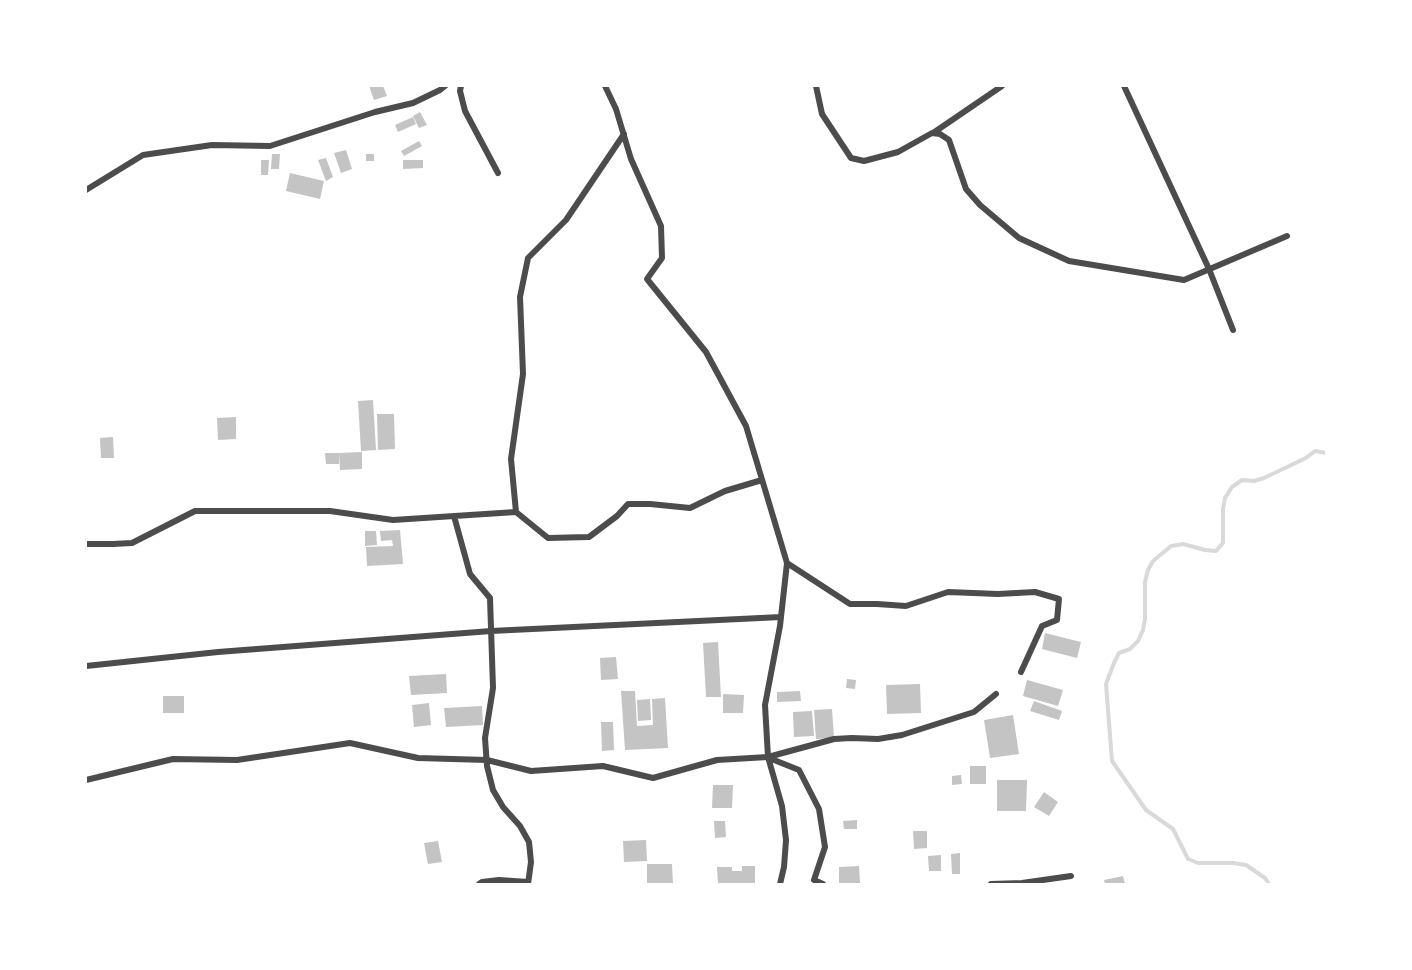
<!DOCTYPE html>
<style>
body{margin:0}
#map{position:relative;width:1412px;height:970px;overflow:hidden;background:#fff;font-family:Georgia,serif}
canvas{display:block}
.frame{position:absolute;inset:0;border:87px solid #fff;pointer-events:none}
</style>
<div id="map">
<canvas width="1412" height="970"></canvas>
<div class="frame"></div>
</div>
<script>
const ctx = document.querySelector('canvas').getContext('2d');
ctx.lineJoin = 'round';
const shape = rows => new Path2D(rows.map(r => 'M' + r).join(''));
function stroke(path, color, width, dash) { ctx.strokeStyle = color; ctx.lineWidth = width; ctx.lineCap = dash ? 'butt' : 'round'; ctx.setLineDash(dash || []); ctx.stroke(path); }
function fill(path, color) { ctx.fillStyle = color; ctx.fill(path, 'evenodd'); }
stroke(shape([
 [1269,884,1265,878,1246,865,1233,863,1198,863,1188,859,1173,829,1146,810,1112,761,1106,684,1114,663,1119,653,1130,649,1138,641,1143,630,1145,619,1145,582,1148,570,1153,561,1171,546,1183,544,1205,550,1216,551,1223,543,1223,509,1225,498,1232,487,1242,480,1254,481,1264,478,1306,458,1315,451,1326,453]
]), '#d9d9d9', 4);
fill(shape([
 [369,86,383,86,387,96,374,100],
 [420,112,427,125,419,128,413,116],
 [413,117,416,124,398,132,395,125],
 [419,141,422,146,404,156,401,151],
 [346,150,352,169,341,173,334,153],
 [272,154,280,154,279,169,271,169],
 [366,154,374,154,374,161,366,161],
 [326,158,333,177,326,181,318,160],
 [261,160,269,160,268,175,261,175],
 [403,160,423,160,423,168,403,169],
 [290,173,324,181,320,199,286,191],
 [373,400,376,450,361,451,358,401],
 [377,414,394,414,395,449,378,450],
 [236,417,236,439,218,440,217,418],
 [113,437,114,458,101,458,100,438],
 [362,452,362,469,340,470,339,453],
 [325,453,339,453,339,464,326,464],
 [400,530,403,564,367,566,366,547,393,546,392,540,381,541,380,531],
 [365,531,376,531,377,545,365,546],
 [1045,633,1081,642,1077,658,1042,649],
 [718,642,721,697,706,697,703,643],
 [616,657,618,679,601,680,600,658],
 [446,674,447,693,411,695,409,676],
 [847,679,856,680,855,689,846,688],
 [1027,680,1063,690,1058,706,1023,696],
 [920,684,921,713,887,714,886,685],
 [621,691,635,691,637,726,653,725,652,699,665,698,668,748,625,750],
 [800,691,801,701,777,702,777,692],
 [723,694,744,695,743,713,723,713],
 [163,696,184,696,184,713,163,713],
 [650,699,651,720,638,721,637,700],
 [1034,701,1062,711,1059,720,1030,711],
 [429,703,431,725,414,727,412,705],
 [482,706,483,725,446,727,444,708],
 [832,709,834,738,816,739,814,710],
 [812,711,814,736,794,737,793,712],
 [1013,715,1019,754,990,758,984,720],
 [601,722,613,722,614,750,602,751],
 [970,766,986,766,986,784,970,784],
 [961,775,962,784,952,785,952,776],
 [997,780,1027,780,1026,811,997,811],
 [713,785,733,785,732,808,712,808],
 [1044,792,1058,802,1049,816,1034,807],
 [857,820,857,829,844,829,843,821],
 [714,821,725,821,726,837,715,838],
 [913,831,927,831,927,848,914,849],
 [646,840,647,861,624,862,623,841],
 [438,841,442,862,428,864,424,843],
 [960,853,960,874,952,874,951,854],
 [941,855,941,871,929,871,928,856],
 [647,864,672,864,673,884,647,884],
 [742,866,755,866,755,884,718,884,717,867,732,867,732,871,742,871],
 [859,866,860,883,839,883,839,867],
 [1123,876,1125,884,1105,884,1104,880]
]), '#c4c4c4');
stroke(shape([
 [461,86,460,91,465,111,498,173],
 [605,86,616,109,631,159,661,226,662,258,647,279,706,352,746,426,787,563,780,626,765,705,768,757,782,806,786,840,784,867,780,884],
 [816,86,822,114,851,158,864,161,898,152,932,133,940,134,949,140,966,189,980,205,1019,238,1069,261,1184,280,1287,236],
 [1124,86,1209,269,1233,330],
 [933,133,1002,86],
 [86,190,143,155,212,145,270,146,375,112,413,103,440,90,445,86],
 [516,512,511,459,523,374,520,297,528,258,566,220,624,134],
 [454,516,470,574,490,598,493,688,485,738,487,766,493,790,503,807,520,826,529,842,531,862,528,884],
 [86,544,113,544,132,543,195,511,330,511,393,520,516,512,548,538,589,537,617,516,628,504,650,504,690,508,725,491,762,480],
 [787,563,850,604,877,604,906,606,948,592,998,594,1035,592,1059,599,1057,620,1042,626,1021,672],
 [86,666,218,652,491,631,781,617],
 [769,758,799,770,819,809,825,847,814,880,823,884],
 [86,780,173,759,237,760,350,743,418,758,487,760,531,771,603,766,653,778,717,760,768,757,834,739,852,738,878,739,902,735,974,712,996,694],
 [479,884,482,882,499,880,528,882],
 [991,884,1022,883,1071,876]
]), '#4c4c4c', 6);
</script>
